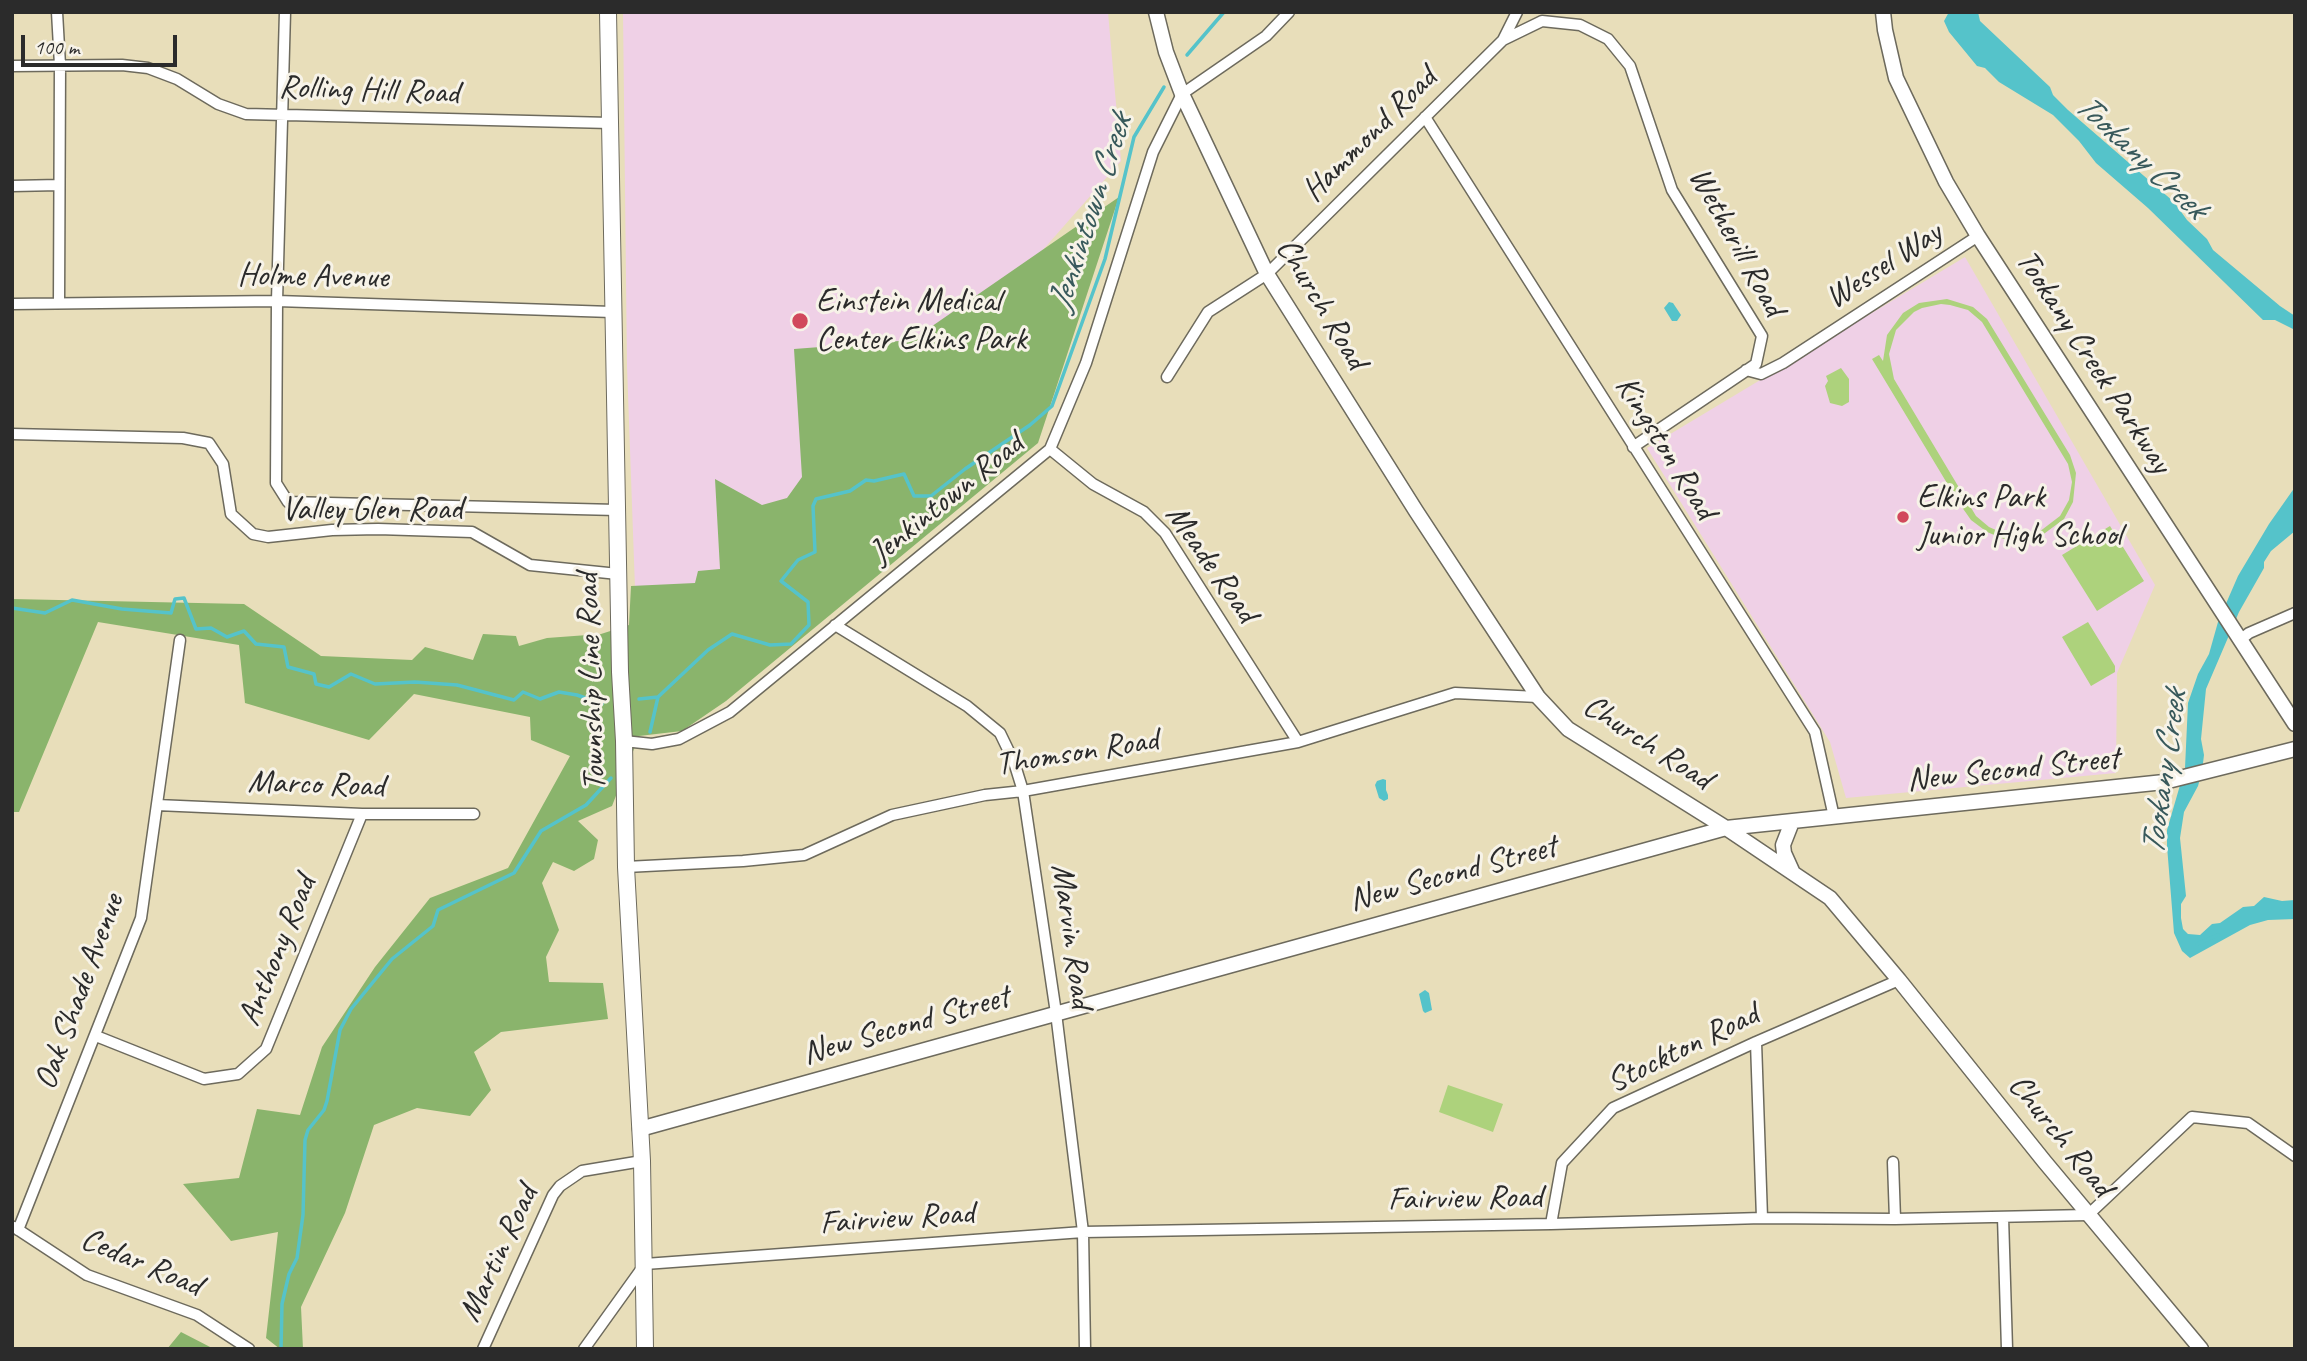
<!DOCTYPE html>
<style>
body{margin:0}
#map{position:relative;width:2307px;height:1361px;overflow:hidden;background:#e8deba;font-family:Caveat,sans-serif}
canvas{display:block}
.frame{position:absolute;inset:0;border:14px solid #2b2b2b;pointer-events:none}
.scale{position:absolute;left:21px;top:35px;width:156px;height:32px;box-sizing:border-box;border:4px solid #2b2b2b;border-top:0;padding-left:9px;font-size:21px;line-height:24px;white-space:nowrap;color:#2b2b2b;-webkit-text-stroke:5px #f7f3e8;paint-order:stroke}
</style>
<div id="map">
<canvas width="2307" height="1361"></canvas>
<div class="frame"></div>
<div class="scale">100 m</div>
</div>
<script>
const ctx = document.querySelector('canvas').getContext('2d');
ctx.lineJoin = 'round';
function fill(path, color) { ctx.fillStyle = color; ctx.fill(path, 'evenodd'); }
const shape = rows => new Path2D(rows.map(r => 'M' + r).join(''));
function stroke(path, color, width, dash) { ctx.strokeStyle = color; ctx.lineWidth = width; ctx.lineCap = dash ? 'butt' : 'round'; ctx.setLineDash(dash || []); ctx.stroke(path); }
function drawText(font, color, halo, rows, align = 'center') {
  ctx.font = font + ' Caveat,sans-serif'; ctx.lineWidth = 6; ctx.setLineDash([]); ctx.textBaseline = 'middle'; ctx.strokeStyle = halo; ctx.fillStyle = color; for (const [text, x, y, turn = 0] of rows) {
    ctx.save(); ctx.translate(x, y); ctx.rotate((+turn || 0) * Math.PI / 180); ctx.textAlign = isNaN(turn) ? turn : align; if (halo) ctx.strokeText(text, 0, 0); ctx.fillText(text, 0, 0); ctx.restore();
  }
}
fill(shape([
 [623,12,1108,12,1121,161,1020,276,711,587,636,616,627,366],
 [1965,257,2155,585,2117,673,2116,773,1846,798,1830,742,1647,448]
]), '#efd0e6');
fill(shape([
 [1947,299,1973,307,1987,319,2070,455,2076,473,2073,502,2064,519,2041,536,2022,541,2004,539,1987,532,1971,520,1959,503,1872,359,1879,355,1883,361,1887,335,1903,313,1919,303],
 [1941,304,1950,305,1968,310,1982,322,2068,464,2072,482,2069,500,2060,516,2039,532,2022,536,2005,534,1989,527,1976,516,1894,379,1889,354,1896,330,1914,312,1922,308],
 [1841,368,1849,379,1849,402,1842,406,1830,403,1825,386,1828,381,1826,376],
 [2110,526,2144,581,2097,611,2062,555],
 [2088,622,2115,666,2115,672,2091,686,2062,637],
 [1448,1085,1503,1104,1493,1132,1439,1112]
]), '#add27c');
fill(shape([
 [1119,197,1038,443,726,701,682,731,639,736,612,806,578,821,598,840,594,859,574,871,553,862,542,883,559,930,546,957,549,982,603,983,608,1019,501,1032,474,1052,491,1090,470,1116,417,1108,374,1125,345,1213,301,1307,303,1349,280,1349,266,1338,278,1232,231,1241,183,1184,239,1178,257,1109,300,1115,322,1047,375,967,430,898,508,868,570,756,531,740,530,717,414,694,369,740,245,703,239,645,98,622,19,812,12,812,12,599,244,604,321,656,412,660,425,647,473,660,483,634,516,636,519,646,547,638,601,634,629,625,631,586,695,583,698,571,720,569,715,479,762,505,787,498,802,477,794,349,912,340],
 [181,1332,214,1349,167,1349]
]), '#8ab46c');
fill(shape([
 [1949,12,1978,12,1980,21,2050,87,2053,95,2068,110,2174,202,2187,220,2207,239,2213,250,2280,306,2295,316,2295,330,2275,320,2263,320,2148,208,2096,163,2079,141,2053,115,1999,82,1985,68,1977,66,1949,32,1944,21],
 [1669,302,1673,303,1681,315,1677,321,1672,321,1664,308],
 [2295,487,2295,531,2271,551,2264,562,2264,568,2239,612,2206,689,2201,739,2204,755,2202,771,2198,786,2184,812,2180,838,2186,896,2181,904,2181,918,2183,929,2188,934,2200,935,2212,924,2220,923,2243,907,2254,906,2264,897,2282,901,2295,900,2295,919,2268,920,2250,925,2190,958,2182,951,2174,933,2167,846,2167,830,2185,768,2188,703,2198,674,2209,654,2218,622,2238,576,2269,524],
 [1383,779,1386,780,1386,790,1388,795,1388,799,1384,801,1379,798,1375,785,1377,781],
 [1425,990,1429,993,1432,1010,1425,1013,1423,1011,1419,994]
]), '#55c3ca');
stroke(shape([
 [1187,55,1224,12],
 [12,608,45,613,72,600,122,609,171,613,175,599,184,598,196,629,211,628,227,637,244,631,256,644,284,647,288,667,314,674,316,684,329,687,351,674,375,684,415,682,457,685,514,700,523,692,540,699,559,692,577,695,602,704],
 [639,699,658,697],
 [650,732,658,697,708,650,732,634,770,645,791,644,809,625,808,602,781,581,798,560,815,552,813,506,816,499,850,491,866,480,874,481,904,474,914,496,931,496,965,469,1030,425,1052,406,1105,259,1134,137,1164,87],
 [2197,944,2218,935],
 [281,1349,282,1304,289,1274,297,1258,303,1215,305,1140,308,1130,324,1110,327,1101,340,1030,351,1009,392,959,433,926,438,910,514,873,541,831,586,805,611,778]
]), '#55c3ca', 3.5);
const street = shape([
 [57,12,60,65,59,303],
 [285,12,277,301,276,483,288,502,617,510],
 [1503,40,1542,21,1580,25,1608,39,1630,66,1672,190,1762,336,1756,364,1633,447],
 [12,66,122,65,148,68,177,79,218,104,246,114,610,123],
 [1425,117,1815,732,1834,817],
 [12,186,59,185],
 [12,304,277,301,612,312],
 [1746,370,1761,374,1783,363,1978,236],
 [1167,377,1208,312,1267,274,1503,40,1517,12],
 [12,434,183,438,209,443,223,464,231,514,253,534,268,537,332,530,378,529,472,532,530,565,618,574],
 [1050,449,1093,484,1144,512,1165,533,1298,742],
 [835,625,967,706,1000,733,1014,762,1023,791,1056,1013,1083,1232,1085,1349],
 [2240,640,2249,633,2295,613],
 [624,741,652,744,679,739,730,712,1050,449,1086,363,1153,152,1182,94,1266,36,1289,12],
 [157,805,362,814,474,814],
 [626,867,743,861,804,855,892,815,985,795,1023,791,1298,742,1455,693,1538,697],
 [96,1036,204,1079,238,1074,266,1049,362,814],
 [1756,1042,1762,1218],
 [1893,1162,1895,1219],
 [2003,1217,2007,1349],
 [1551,1224,1562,1163,1613,1108,1756,1042,1899,980],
 [14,1227,87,1275,197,1315,249,1349],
 [18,1230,141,918,180,640],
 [483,1349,553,1195,560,1186,582,1171,642,1161],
 [584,1349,645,1264,1083,1232,1551,1224,1762,1218,1895,1219,2088,1215,2192,1117,2248,1123,2295,1156]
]);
const secondary = shape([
 [1156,12,1166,52,1182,94,1267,274,1416,511,1538,697,1568,729,1726,828,1830,898,1899,980,2044,1161,2201,1349],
 [1883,12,1885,30,1896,78,1946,182,1978,236,2295,724],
 [1792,822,1783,845,1784,853,1793,873],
 [640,1129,1726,828,2164,782,2295,749]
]);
const primary = shape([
 [608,12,620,672,624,741,626,867,642,1161,645,1349]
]);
stroke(street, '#6d6a5d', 13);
stroke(secondary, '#6d6a5d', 17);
stroke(primary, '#6d6a5d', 18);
stroke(street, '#fff', 10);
stroke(secondary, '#fff', 14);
stroke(primary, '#fff', 16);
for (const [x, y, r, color] of [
 [800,321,9,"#d1495b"],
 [1903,517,7,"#d1495b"]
]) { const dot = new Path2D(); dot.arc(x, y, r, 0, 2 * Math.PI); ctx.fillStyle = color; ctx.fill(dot); stroke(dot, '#f7f3e8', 2.5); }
drawText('33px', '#2b2b2b', '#f7f3e8', [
 ["Rolling Hill Road",369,91,2],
 ["Hammond Road",1370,135,-45],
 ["Wetherill Road",1736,242,61],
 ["Wessel Way",1884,266,-33],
 ["Holme Avenue",313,277,1],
 ["Church Road",1321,304,59],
 ["Tookany Creek Parkway",2093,362,57],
 ["Kingston Road",1665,448,58],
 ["Jenkintown Road",947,499,-39],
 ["Valley Glen Road",372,510],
 ["Meade Road",1211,564,55],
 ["Township Line Road",592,682,-92],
 ["Church Road",1647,743,33],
 ["Thomson Road",1077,753,-9],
 ["New Second Street",2013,770,-6],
 ["Marco Road",316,785,2],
 ["New Second Street",1453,874,-15],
 ["Marvin Road",1071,936,82],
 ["Anthony Road",278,951,-68],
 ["Oak Shade Avenue",80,992,-70],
 ["New Second Street",906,1026,-16],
 ["Stockton Road",1683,1049,-26],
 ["Church Road",2060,1136,51],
 ["Fairview Road",1465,1199,-1],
 ["Fairview Road",897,1219,-4],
 ["Martin Road",499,1254,-65],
 ["Cedar Road",141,1263,23]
]);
drawText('33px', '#2b2b2b', '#f7f3e8', [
 ["Einstein Medical",816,302],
 ["Center Elkins Park",816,340],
 ["Elkins Park",1917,498],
 ["Junior High School",1917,536]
], 'left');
drawText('italic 35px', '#38595b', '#f7f3e8', [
 ["Tookany Creek",2140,157,43],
 ["Jenkintown Creek",1091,213,-72],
 ["Tookany Creek",2165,773,-82]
]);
</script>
